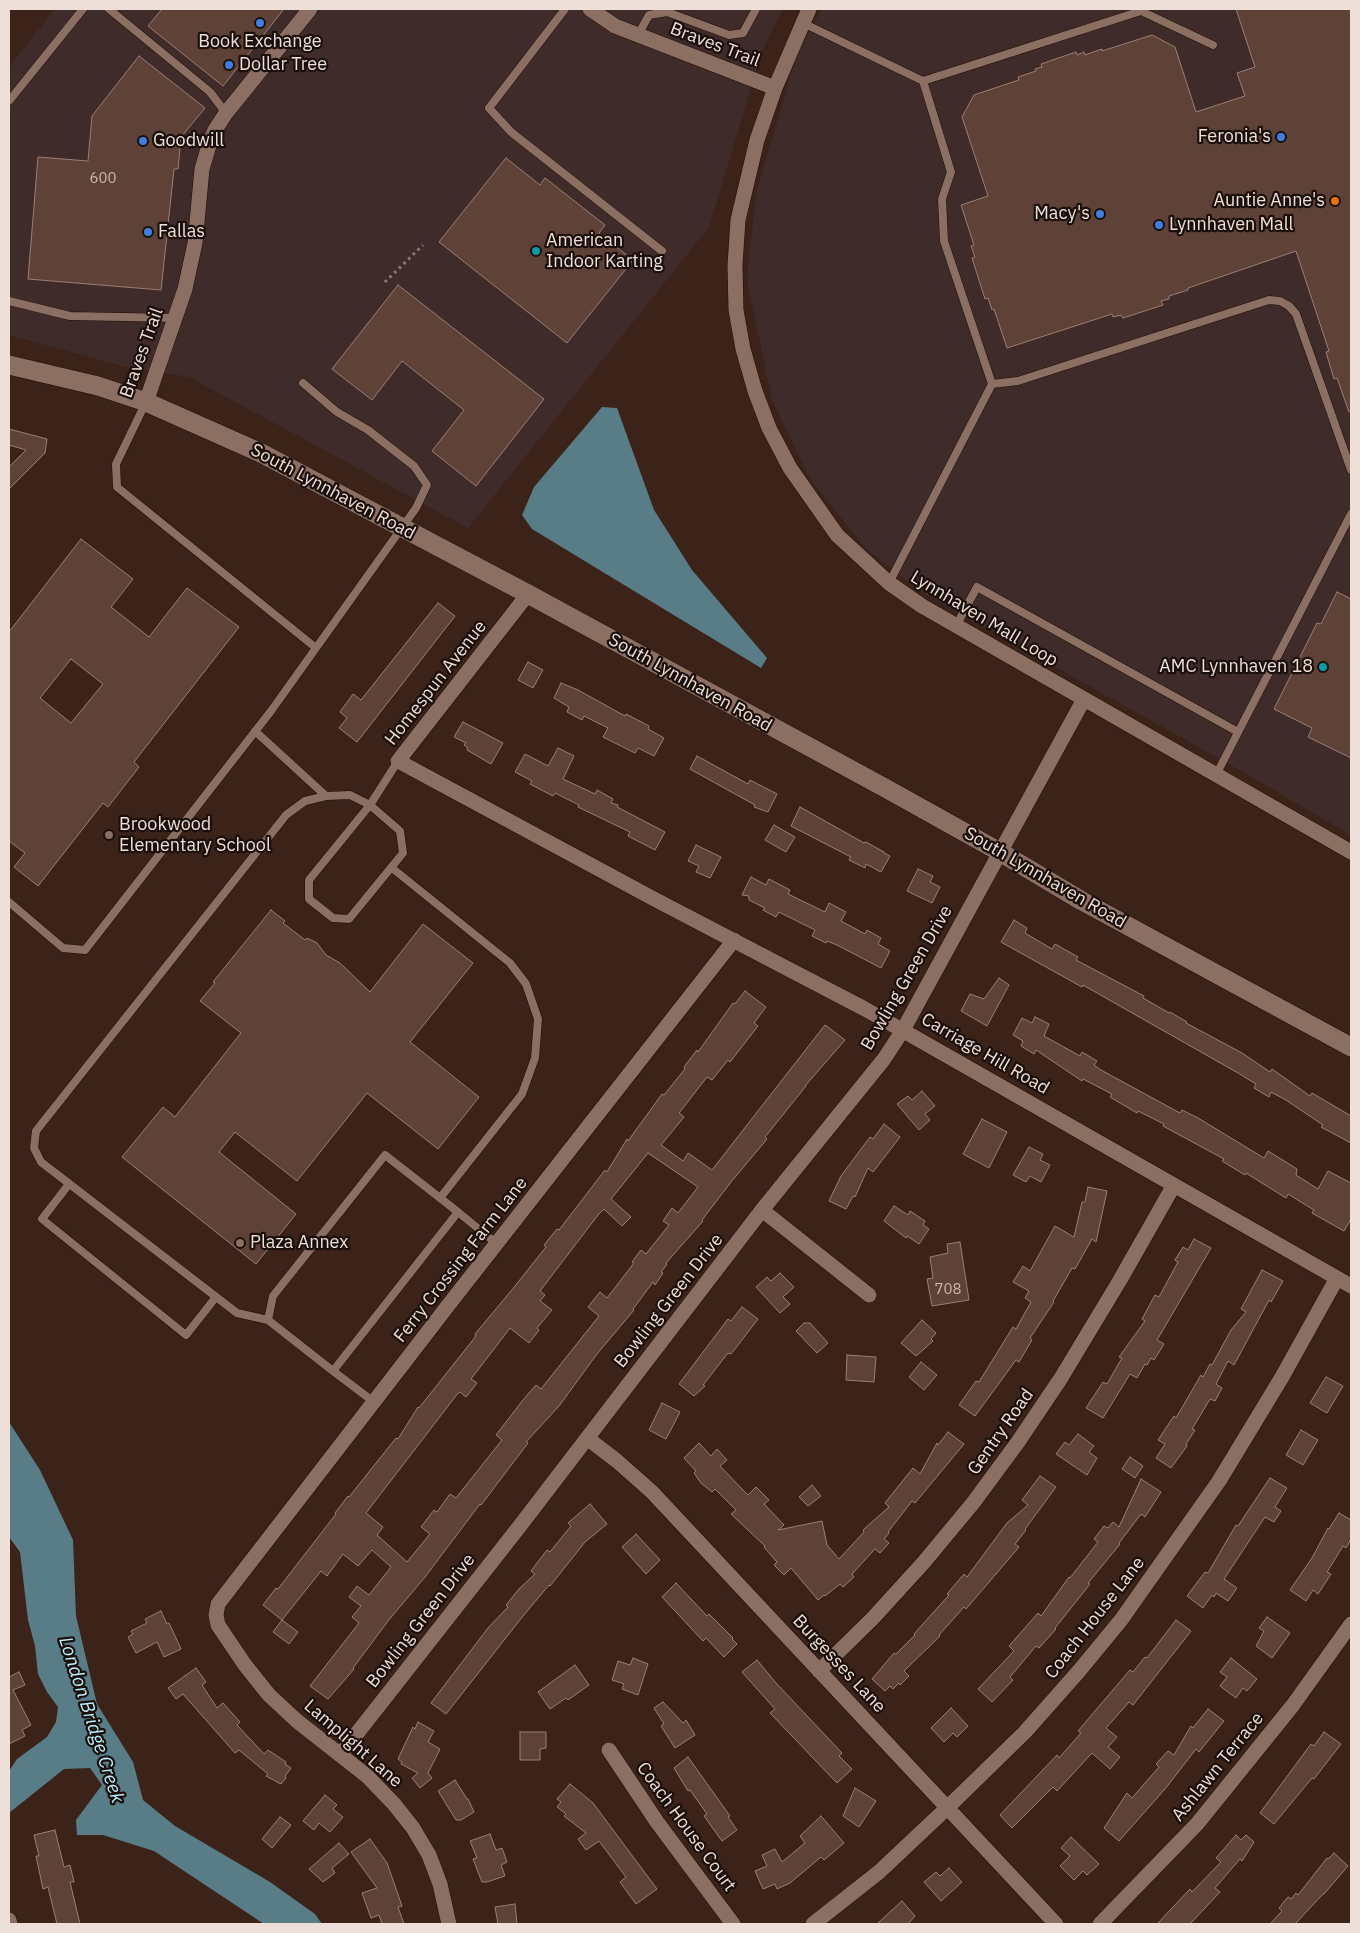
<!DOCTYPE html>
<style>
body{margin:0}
#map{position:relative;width:1360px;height:1933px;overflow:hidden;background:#3b2319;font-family:"IBM Plex Sans",sans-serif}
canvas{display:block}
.frame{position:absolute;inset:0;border:10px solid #efdfd9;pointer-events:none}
</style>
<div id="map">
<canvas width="1360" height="1933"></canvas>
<div class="frame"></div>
</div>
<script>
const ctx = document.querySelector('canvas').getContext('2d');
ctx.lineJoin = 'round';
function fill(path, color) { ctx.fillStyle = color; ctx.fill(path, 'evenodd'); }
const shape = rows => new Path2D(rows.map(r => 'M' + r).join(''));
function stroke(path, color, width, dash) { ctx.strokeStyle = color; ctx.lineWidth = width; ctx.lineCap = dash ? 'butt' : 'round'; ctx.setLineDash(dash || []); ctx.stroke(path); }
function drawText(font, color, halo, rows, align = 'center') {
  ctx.font = font + ' "IBM Plex Sans",sans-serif'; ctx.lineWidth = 4.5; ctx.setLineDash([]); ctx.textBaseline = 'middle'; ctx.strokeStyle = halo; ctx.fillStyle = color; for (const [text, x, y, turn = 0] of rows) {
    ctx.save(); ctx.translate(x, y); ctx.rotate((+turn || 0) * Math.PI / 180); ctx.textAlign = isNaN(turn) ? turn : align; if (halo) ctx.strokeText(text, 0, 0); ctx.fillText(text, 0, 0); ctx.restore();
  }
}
fill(shape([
 [55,9,783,9,763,49,709,227,468,528,189,377,126,367,9,335,9,67],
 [822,9,1351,9,1351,835,1248,775,920,591,866,549,810,479,772,400,747,280,756,193,797,54]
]), '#3f2b29');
fill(shape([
 [602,407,617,408,654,510,692,570,767,658,761,668,532,529,522,515,534,487],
 [9,1422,40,1470,73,1540,76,1616,97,1704,133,1762,143,1800,175,1826,270,1882,315,1914,322,1924,264,1924,154,1851,103,1835,77,1835,76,1820,102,1785,90,1768,64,1769,9,1813,9,1771,17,1759,47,1737,56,1722,58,1707,47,1692,38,1674,35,1646,28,1620,20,1552,9,1537]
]), '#597d87');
const building = shape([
 [162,9,284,9,223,86,148,26,162,9],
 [1236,9,1351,9,1351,412,1349,412,1337,378,1334,379,1326,352,1329,351,1296,251,1188,288,1188,290,1169,296,1169,299,1161,301,1163,305,1123,318,1121,315,1113,317,1112,314,1007,348,994,309,992,310,988,298,985,299,972,258,975,257,971,246,974,245,961,205,988,196,962,117,974,95,1019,80,1018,77,1036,71,1035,69,1042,67,1041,64,1076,52,1077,55,1084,52,1085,55,1102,49,1102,51,1152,35,1175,47,1196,112,1245,96,1237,73,1255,67,1236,9],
 [139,56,205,108,181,137,178,169,174,169,161,290,28,279,38,157,88,161,92,116,139,56],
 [506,158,540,185,545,178,605,225,599,233,633,260,567,343,439,242,506,158],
 [398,285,544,399,476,486,432,451,464,410,402,361,372,400,332,369,398,285],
 [9,429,47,439,45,453,9,489,9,467,26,450,9,445,9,429],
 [81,539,133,579,111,607,149,637,187,588,239,627,134,762,139,767,108,807,103,803,38,886,14,867,25,853,9,841,9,632,81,539],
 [71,659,103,684,71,723,40,698,71,659],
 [1337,592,1351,599,1351,758,1308,737,1312,728,1274,709,1317,623,1321,624,1337,592],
 [438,603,455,616,357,742,339,728,347,718,340,712,353,694,361,700,438,603],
 [528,662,543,670,533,688,518,680,528,662],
 [561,683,578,690,625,716,626,714,649,726,648,729,664,738,654,756,638,748,635,753,603,737,608,728,584,716,582,720,567,712,569,707,554,698,561,683],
 [463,722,503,743,491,764,467,750,468,748,464,745,466,743,454,737,463,722],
 [558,748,574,756,563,779,595,794,597,790,613,799,611,803,618,805,617,807,665,832,655,850,628,836,630,832,578,807,579,805,555,793,553,796,530,784,532,781,515,772,525,754,548,766,558,748],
 [697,756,748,784,750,780,777,794,768,812,754,807,755,805,690,769,697,756],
 [800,807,864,843,866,842,884,852,884,853,890,856,881,872,866,864,865,868,849,860,851,857,791,826,800,807],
 [774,825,795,837,786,852,765,840,774,825],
 [696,845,721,857,710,878,696,872,699,866,688,861,696,845],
 [918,869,933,876,930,882,940,887,932,903,907,891,918,869],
 [751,877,766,885,769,879,790,890,788,894,825,912,829,903,846,912,841,921,865,934,867,930,881,938,878,944,890,951,881,968,837,945,827,941,826,943,812,936,815,930,779,912,776,917,763,910,765,908,749,900,749,896,742,895,751,877],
 [271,910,285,921,283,923,305,940,307,938,317,943,326,955,340,963,370,992,423,924,473,963,410,1042,479,1097,438,1149,367,1093,297,1181,235,1132,219,1152,296,1214,256,1264,122,1157,163,1107,175,1117,241,1033,200,1001,215,983,213,982,271,910],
 [1014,920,1027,928,1025,933,1052,949,1055,944,1078,957,1076,960,1144,996,1143,998,1169,1013,1170,1012,1187,1022,1186,1023,1242,1053,1270,1072,1272,1069,1310,1096,1312,1093,1351,1116,1351,1143,1321,1127,1323,1125,1286,1100,1271,1092,1269,1097,1254,1088,1256,1084,1238,1073,1083,985,1082,987,1001,942,1014,920],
 [999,978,1009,985,987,1026,961,1011,970,994,984,999,999,978],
 [745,991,766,1007,754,1023,758,1026,730,1062,728,1060,712,1080,707,1077,679,1113,684,1117,661,1145,683,1161,688,1153,712,1170,825,1025,845,1040,805,1086,806,1086,765,1137,767,1139,731,1182,702,1220,703,1221,666,1263,667,1264,661,1272,663,1273,655,1285,653,1282,633,1309,634,1310,597,1354,559,1406,526,1442,528,1443,481,1505,480,1504,425,1577,388,1621,353,1668,354,1669,328,1699,310,1686,359,1623,352,1617,361,1606,349,1597,357,1586,369,1595,391,1567,372,1550,358,1566,343,1554,327,1576,321,1571,282,1620,263,1605,276,1588,278,1589,336,1514,335,1513,348,1496,349,1497,396,1438,398,1439,418,1407,419,1408,476,1336,475,1334,511,1291,546,1247,544,1245,557,1229,559,1230,605,1170,607,1172,627,1139,628,1141,662,1094,664,1095,685,1069,684,1067,697,1050,698,1052,733,1003,735,1004,745,991],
 [648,1153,698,1187,678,1213,672,1208,663,1221,669,1225,646,1254,641,1250,632,1262,634,1263,607,1298,600,1292,588,1307,599,1316,545,1384,541,1389,536,1385,523,1400,496,1435,502,1440,456,1498,450,1494,437,1512,434,1510,421,1527,430,1534,407,1562,377,1535,383,1527,366,1513,458,1393,460,1392,466,1397,477,1383,471,1379,510,1328,529,1343,539,1330,537,1328,552,1310,540,1301,545,1295,540,1291,598,1215,604,1209,622,1226,631,1217,611,1199,648,1153],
 [1035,1017,1049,1024,1044,1036,1080,1056,1082,1052,1097,1061,1094,1065,1101,1070,1180,1113,1182,1110,1198,1118,1264,1158,1268,1151,1297,1169,1296,1175,1318,1189,1328,1171,1351,1183,1351,1219,1344,1231,1312,1213,1314,1210,1288,1194,1286,1198,1246,1173,1245,1175,1222,1161,1224,1159,1163,1126,1164,1124,1138,1111,1137,1113,1110,1097,1112,1094,1083,1079,1082,1081,1036,1050,1034,1054,1021,1046,1023,1041,1013,1035,1022,1018,1032,1023,1035,1017],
 [922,1091,935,1106,925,1114,930,1120,919,1130,897,1104,908,1096,912,1100,922,1091],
 [982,1119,1007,1132,989,1168,963,1154,982,1119],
 [884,1124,900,1137,873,1172,868,1168,855,1197,853,1196,846,1209,829,1201,841,1176,870,1137,873,1139,884,1124],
 [1029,1147,1043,1154,1040,1160,1050,1165,1041,1182,1030,1176,1026,1182,1013,1175,1029,1147],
 [1088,1187,1107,1191,1096,1242,1092,1239,1075,1269,1072,1268,1053,1301,1054,1302,1030,1338,1032,1340,1019,1362,1016,1360,975,1416,959,1405,976,1381,979,1382,1013,1327,1016,1329,1031,1302,1025,1298,1029,1291,1013,1282,1023,1266,1030,1271,1055,1226,1074,1237,1082,1202,1085,1202,1088,1187],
 [894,1206,908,1215,910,1211,925,1221,923,1225,929,1229,919,1244,907,1236,906,1238,884,1221,894,1206],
 [1194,1239,1211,1248,1157,1340,1164,1344,1154,1360,1151,1358,1147,1365,1145,1364,1137,1378,1130,1374,1103,1418,1086,1408,1103,1382,1107,1384,1122,1358,1119,1357,1145,1321,1142,1319,1155,1295,1159,1297,1178,1262,1175,1260,1183,1247,1188,1250,1194,1239],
 [960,1242,969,1300,932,1306,927,1279,933,1278,930,1257,948,1253,947,1244,960,1242],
 [1262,1270,1283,1281,1271,1302,1269,1300,1234,1365,1228,1361,1216,1384,1222,1388,1215,1401,1210,1399,1192,1429,1195,1430,1186,1444,1187,1446,1171,1468,1156,1458,1165,1444,1158,1440,1174,1416,1176,1418,1201,1375,1203,1377,1210,1364,1212,1365,1231,1330,1246,1312,1241,1309,1262,1270],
 [780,1273,794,1287,783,1297,790,1304,780,1313,756,1287,767,1277,771,1281,780,1273],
 [742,1307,758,1319,731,1354,728,1353,703,1385,705,1386,694,1396,679,1384,728,1319,731,1321,742,1307],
 [922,1320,936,1333,931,1339,933,1341,916,1356,901,1343,922,1320],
 [804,1323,810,1323,828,1343,817,1353,796,1331,804,1323],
 [847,1355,876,1357,874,1382,846,1380,847,1355],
 [921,1362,937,1375,924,1390,909,1377,921,1362],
 [1326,1377,1343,1386,1327,1413,1310,1403,1326,1377],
 [662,1403,680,1412,666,1439,649,1430,662,1403],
 [1301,1430,1318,1440,1303,1465,1286,1455,1301,1430],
 [948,1432,964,1444,915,1503,912,1501,888,1532,889,1533,884,1539,889,1543,880,1553,875,1549,852,1574,854,1577,843,1587,840,1584,825,1596,824,1595,818,1600,791,1568,784,1575,774,1565,777,1562,764,1547,765,1546,731,1514,736,1510,715,1489,712,1492,701,1483,694,1473,696,1471,684,1458,699,1443,711,1456,717,1449,727,1460,720,1466,741,1488,748,1495,756,1487,769,1500,764,1504,784,1525,778,1530,822,1521,827,1545,839,1559,864,1532,863,1530,889,1507,885,1503,913,1468,920,1474,937,1443,938,1445,948,1432],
 [1078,1434,1094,1446,1089,1452,1097,1458,1087,1475,1056,1454,1065,1442,1069,1445,1078,1434],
 [1130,1457,1143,1466,1135,1478,1122,1469,1130,1457],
 [1040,1476,1056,1487,1025,1529,1026,1530,1015,1544,1019,1547,966,1609,964,1607,939,1635,940,1636,904,1671,909,1676,900,1685,899,1683,893,1689,890,1686,885,1691,872,1679,894,1653,896,1654,915,1635,914,1634,949,1595,947,1594,964,1574,967,1577,1007,1523,1028,1505,1022,1500,1040,1476],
 [1270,1478,1287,1488,1275,1507,1281,1511,1274,1522,1265,1517,1224,1579,1237,1588,1228,1601,1216,1593,1214,1597,1212,1595,1203,1608,1187,1596,1205,1572,1208,1573,1236,1525,1238,1526,1270,1478],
 [1141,1479,1161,1492,1145,1517,1141,1514,1119,1543,1120,1544,1088,1583,1090,1584,1055,1628,1056,1629,1039,1648,1036,1646,1010,1677,1013,1680,992,1702,978,1689,1014,1651,1009,1646,1038,1613,1041,1616,1069,1577,1070,1578,1098,1542,1094,1539,1104,1526,1108,1528,1113,1522,1119,1527,1141,1479],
 [812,1485,821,1496,808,1506,799,1497,812,1485],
 [590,1504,607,1524,585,1542,550,1586,549,1585,523,1616,446,1714,431,1703,488,1628,508,1607,506,1605,519,1589,535,1574,531,1571,547,1550,550,1552,571,1526,568,1523,590,1504],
 [1339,1513,1351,1520,1351,1539,1346,1548,1343,1546,1327,1572,1331,1574,1318,1594,1313,1590,1306,1601,1290,1590,1312,1558,1328,1528,1329,1529,1339,1513],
 [636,1534,660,1560,646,1574,622,1547,636,1534],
 [676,1583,707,1616,709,1614,733,1638,732,1639,737,1644,724,1657,706,1638,703,1641,662,1597,676,1583],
 [161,1611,167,1624,169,1623,181,1649,164,1657,157,1642,136,1653,128,1637,133,1634,131,1631,147,1623,145,1619,161,1611],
 [1267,1617,1290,1633,1272,1658,1256,1646,1264,1631,1259,1628,1267,1617],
 [282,1620,298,1632,289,1644,273,1632,282,1620],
 [1176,1620,1191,1631,1133,1705,1129,1702,1106,1728,1117,1737,1108,1747,1120,1757,1110,1769,1092,1753,1057,1791,1053,1787,1012,1828,1000,1815,1057,1755,1059,1758,1081,1733,1078,1731,1130,1670,1133,1672,1145,1657,1147,1658,1176,1620],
 [633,1658,648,1664,638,1695,622,1689,624,1684,612,1680,618,1661,630,1665,633,1658],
 [1231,1658,1257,1679,1247,1691,1243,1688,1236,1698,1220,1686,1227,1677,1220,1672,1231,1658],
 [757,1660,776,1683,842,1753,839,1756,852,1769,837,1783,770,1713,775,1709,742,1672,757,1660],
 [575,1665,589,1685,568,1700,566,1698,550,1709,538,1692,575,1665],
 [196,1668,206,1682,202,1685,217,1708,223,1703,240,1722,237,1725,264,1754,268,1750,286,1762,285,1764,291,1768,285,1776,286,1778,281,1784,266,1776,268,1774,239,1750,235,1753,183,1694,176,1699,168,1688,196,1668],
 [19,1672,25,1685,13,1690,31,1725,22,1730,25,1736,9,1744,9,1677,19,1672],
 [663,1702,683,1723,686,1720,695,1735,675,1748,661,1726,664,1724,654,1708,663,1702],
 [951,1708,968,1726,957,1737,953,1733,944,1742,931,1728,951,1708],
 [1208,1709,1224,1721,1199,1752,1196,1749,1165,1789,1119,1841,1104,1828,1127,1793,1132,1798,1159,1767,1156,1764,1168,1751,1174,1755,1191,1726,1193,1728,1208,1709],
 [418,1722,434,1731,428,1742,440,1749,428,1773,432,1778,420,1788,412,1778,418,1773,401,1764,402,1762,398,1759,413,1727,415,1729,418,1722],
 [520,1732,546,1732,546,1748,540,1749,540,1760,520,1760,520,1732],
 [1324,1732,1341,1744,1314,1779,1312,1778,1274,1824,1260,1813,1311,1744,1314,1746,1324,1732],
 [688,1757,730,1816,728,1817,737,1830,722,1841,704,1816,707,1814,690,1790,688,1791,674,1768,688,1757],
 [455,1780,467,1799,468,1799,474,1812,461,1820,456,1820,438,1791,455,1780],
 [570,1784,593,1803,657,1889,636,1904,620,1882,626,1877,599,1841,586,1850,578,1839,586,1833,564,1816,566,1814,557,1807,561,1802,557,1799,570,1784],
 [855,1788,876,1801,859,1827,843,1816,855,1788],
 [325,1795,337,1805,333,1809,343,1817,330,1832,319,1823,314,1830,303,1821,325,1795],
 [821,1816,844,1843,824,1860,821,1857,790,1883,777,1889,775,1884,763,1889,755,1871,767,1866,762,1855,775,1849,782,1862,805,1843,800,1836,821,1816],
 [280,1817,291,1825,272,1848,262,1839,280,1817],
 [55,1830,64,1867,70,1865,74,1882,70,1882,80,1924,57,1924,48,1887,43,1889,36,1856,39,1856,34,1835,55,1830],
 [490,1834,496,1850,502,1848,507,1862,501,1865,505,1876,487,1882,482,1882,473,1859,477,1858,470,1841,490,1834],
 [1236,1835,1241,1840,1246,1835,1254,1842,1242,1861,1240,1859,1215,1888,1220,1892,1190,1924,1157,1924,1190,1889,1192,1892,1221,1862,1216,1858,1236,1835],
 [1071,1837,1099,1864,1087,1875,1083,1871,1074,1880,1060,1866,1070,1856,1061,1848,1071,1837],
 [370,1839,387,1863,402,1906,398,1907,404,1924,382,1924,379,1915,371,1918,362,1893,377,1888,351,1852,370,1839],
 [339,1843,349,1854,332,1868,335,1873,323,1882,309,1869,339,1843],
 [1334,1853,1348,1866,1324,1894,1323,1894,1295,1924,1270,1924,1282,1911,1279,1908,1288,1897,1291,1899,1296,1893,1298,1895,1327,1858,1328,1859,1334,1853],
 [949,1868,962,1882,941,1901,924,1882,936,1872,940,1876,949,1868],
 [902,1901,915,1916,908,1924,877,1924,902,1901],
 [515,1904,517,1924,498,1924,495,1907,515,1904]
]);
fill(building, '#5e4237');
stroke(building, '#9c7f74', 1);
const service = shape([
 [109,9,210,92,226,113],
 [565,9,489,108,511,132,662,251],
 [1140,9,1141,11,923,81,951,172,942,199,944,241,992,384,1018,381,1269,300,1280,301,1289,306,1296,314,1351,470],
 [1141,11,1213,45],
 [803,23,923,81],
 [638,35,649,15,667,12,729,35,743,33,756,9],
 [9,101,83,9],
 [9,301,70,316,175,318],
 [146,402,116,464,117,487,316,648],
 [889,583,992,384],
 [956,626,977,587,1238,732],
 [255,731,326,796,305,801,286,815,36,1131,34,1148,41,1162,237,1313,268,1320],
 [1216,775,1351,514],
 [326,796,350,795,370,805,398,761],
 [370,805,400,831,403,853,349,919,333,918,309,899,309,880,370,805],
 [392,868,510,963,526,984,538,1019,535,1058,522,1094,440,1198],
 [9,902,63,948,85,950,271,711,416,508,427,485,414,466,368,430,337,412,303,383],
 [69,1184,42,1219,186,1335,216,1297],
 [333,1371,268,1320,273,1296,385,1155,458,1212],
 [374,1402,333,1371,458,1212,497,1244]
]);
const minor = shape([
 [590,9,615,26,775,88],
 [809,9,775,88,757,140,738,220,735,265,736,310,743,349,755,391,769,428,790,468,837,535,889,583,922,606,1351,852],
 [146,402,185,289,195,243,202,169,210,142,215,130,226,113,310,9],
 [528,594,398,761,656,900,865,1009,1351,1286],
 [762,1210,869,1295],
 [587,1438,617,1461,652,1492,1056,1924],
 [819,1671,873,1618,924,1562,973,1503,1018,1442,1061,1378,1120,1280,1174,1185],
 [609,1750,657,1822,733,1924],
 [340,1755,519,1527,762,1210,884,1059,903,1030,1084,699],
 [9,1920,10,1924],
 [449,1924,440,1884,429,1855,413,1828,394,1804,367,1776,297,1721,269,1695,245,1665,218,1625,216,1615,218,1604,450,1303,734,940],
 [813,1924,879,1872,947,1808,1025,1732,1079,1671,1121,1620,1219,1481,1282,1377,1337,1278],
 [1100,1924,1197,1824,1293,1705,1351,1624]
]);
const tertiary = shape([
 [9,365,98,386,146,402,261,453,528,594,887,789,1000,852,1082,901,1351,1047]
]);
stroke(service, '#210c04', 9);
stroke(minor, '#210c04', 16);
stroke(tertiary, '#210c04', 20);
stroke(shape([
 [385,282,423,245]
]), '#917d74', 3, [2.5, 4]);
stroke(service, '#8b6f63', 8);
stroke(minor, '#8b6f63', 15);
stroke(tertiary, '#8b6f63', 19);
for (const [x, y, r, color] of [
 [260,23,5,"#3f7fe0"],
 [229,65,5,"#3f7fe0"],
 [1281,137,5,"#3f7fe0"],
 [143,141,5,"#3f7fe0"],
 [1335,201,5,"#e8710a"],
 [1100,214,5,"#3f7fe0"],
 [1159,225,5,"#3f7fe0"],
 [148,232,5,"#3f7fe0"],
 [536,251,5,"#0f9aa8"],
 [1323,667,5,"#0f9aa8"],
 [109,835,5,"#8d6e63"],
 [240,1243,5,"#8d6e63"]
]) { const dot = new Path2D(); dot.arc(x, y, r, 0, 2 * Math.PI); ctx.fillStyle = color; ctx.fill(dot); stroke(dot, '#1a0f0b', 2); }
drawText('15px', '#cbb8b0', null, [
 ["600",103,179],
 ["708",948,1290]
]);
drawText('18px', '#efdfd9', '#1a0f0b', [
 ["Book Exchange",260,42,"center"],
 ["Dollar Tree",239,65],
 ["Feronia's",1271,137,"right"],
 ["Goodwill",153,141],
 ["Auntie Anne's",1325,201,"right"],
 ["Macy's",1090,214,"right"],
 ["Lynnhaven Mall",1169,225],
 ["Fallas",158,232],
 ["American",546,241],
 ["Indoor Karting",546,262],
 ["AMC Lynnhaven 18",1313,667,"right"],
 ["Brookwood",119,825],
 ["Elementary School",119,846],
 ["Plaza Annex",250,1243]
], 'left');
drawText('18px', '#efdfd9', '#1a0f0b', [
 ["Braves Trail",715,45,21],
 ["Braves Trail",142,353,-70],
 ["South Lynnhaven Road",333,492,28],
 ["Lynnhaven Mall Loop",984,619,31],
 ["Homespun Avenue",436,683,-52],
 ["South Lynnhaven Road",690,683,29],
 ["South Lynnhaven Road",1045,878,30],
 ["Bowling Green Drive",907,978,-60],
 ["Carriage Hill Road",985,1054,30],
 ["Ferry Crossing Farm Lane",461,1260,-52],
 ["Bowling Green Drive",669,1301,-52],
 ["Gentry Road",1001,1432,-55],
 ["Coach House Lane",1095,1618,-52],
 ["Bowling Green Drive",421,1621,-52],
 ["Burgesses Lane",839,1664,47],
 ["Lamplight Lane",353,1744,41],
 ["Ashlawn Terrace",1218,1767,-51],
 ["Coach House Court",686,1827,54]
]);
drawText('italic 19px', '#b8eefd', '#1a0f0b', [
 ["London Bridge Creek",91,1720,72]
]);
</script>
